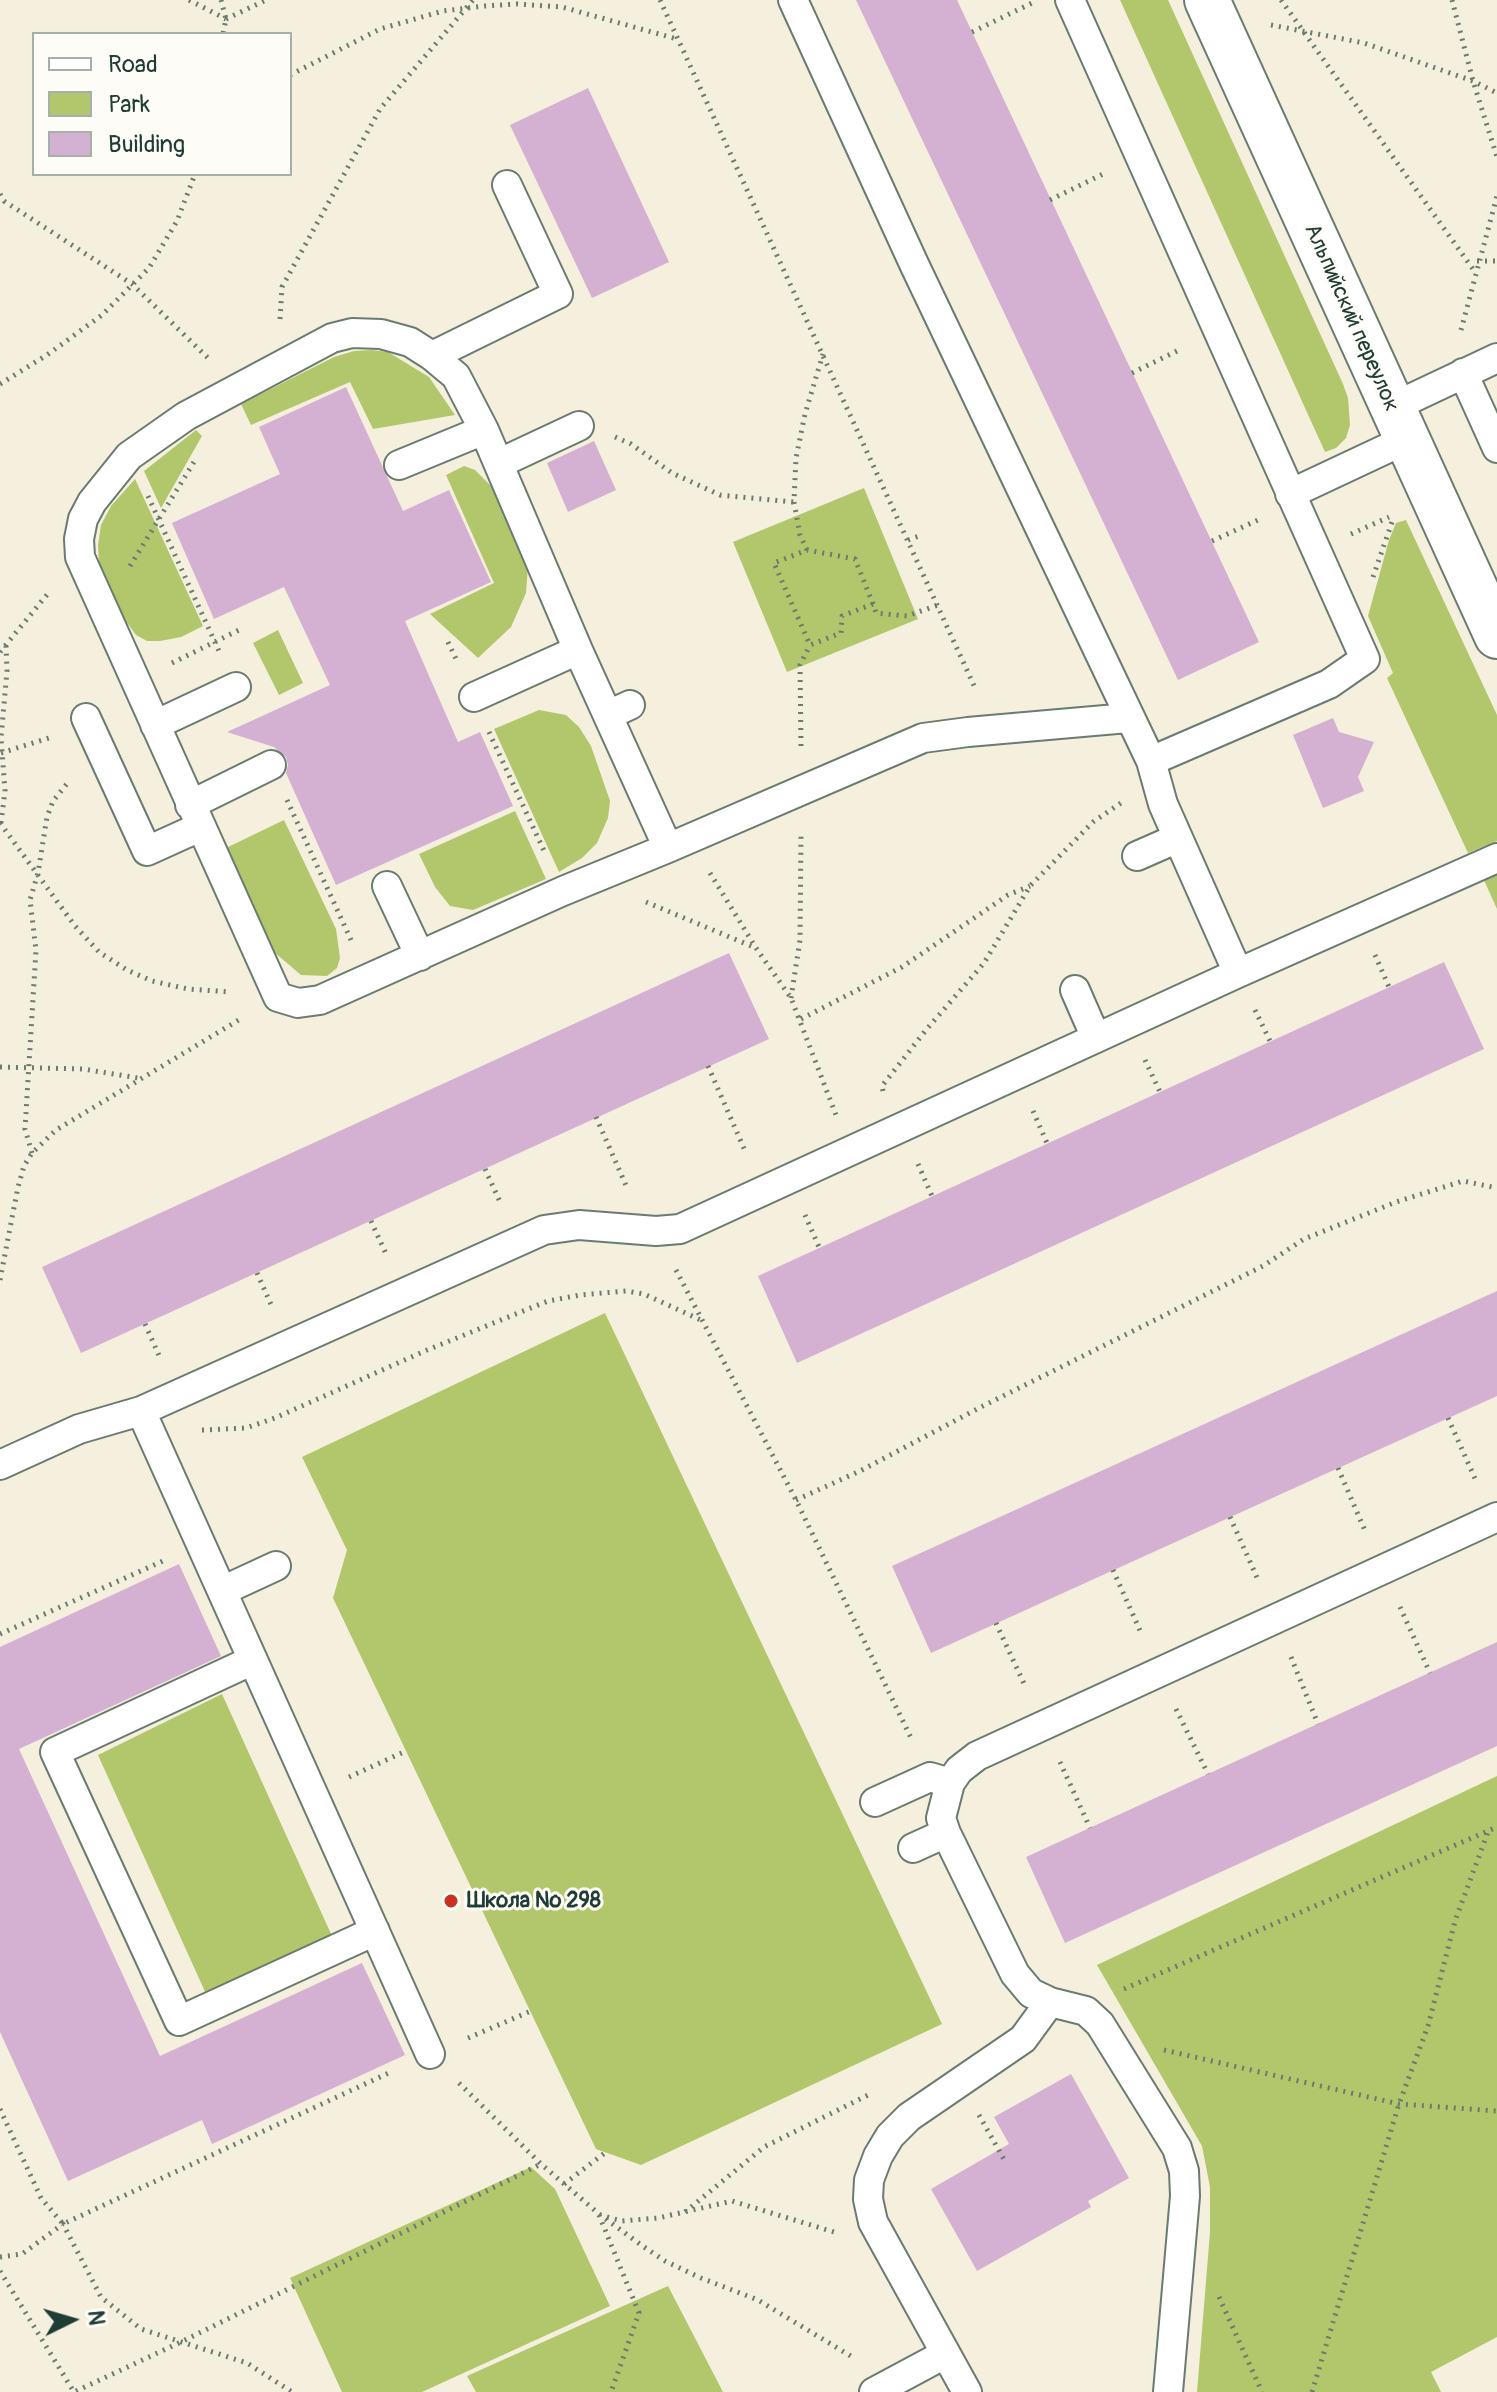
<!DOCTYPE html>
<meta charset="utf-8">
<style>
body{margin:0}
#map{position:relative;width:1497px;height:2392px;overflow:hidden;background:#f5efdd;font-family:Pangolin,sans-serif}
canvas{display:block}
.legend{position:absolute;left:32px;top:32px;width:260px;height:144px;box-sizing:border-box;background:#fdfcf7;border:2px solid #a4b0a9;margin:0;padding:10px 14px;list-style:none;font-size:24px;color:#1f3d34}
.legend li{display:flex;align-items:center;gap:16px;height:40px}
.legend b{width:40px;border:2px solid #a4b0a9}
.north{position:absolute;left:32px;top:2280px;width:80px;height:80px;-webkit-text-stroke:6px #fdfcf7;paint-order:stroke;rotate:85deg;font-size:22px;font-weight:700;line-height:32px;text-align:center;color:#1f3d34}
.north::after{content:'';display:block;margin:auto;width:28px;height:36px;background:#1f3d34;clip-path:polygon(50% 0,100% 100%,50% 72%,0 100%)}
</style>
<div id="map">
<canvas width="1497" height="2392"></canvas>
<ul class="legend">
<li><b style="height:10px;background:#fff"></b>Road</li>
<li><b style="height:22px;background:#b2c76b"></b>Park</li>
<li><b style="height:22px;background:#d4b0d3"></b>Building</li>
</ul>
<div class="north">N</div>
</div>
<script>
const ctx = document.querySelector('canvas').getContext('2d');
ctx.lineJoin = 'round';
function fill(path, color) { ctx.fillStyle = color; ctx.fill(path, 'evenodd'); }
const shape = rows => new Path2D(rows.map(r => 'M' + r).join(''));
function stroke(path, color, width, dash) { ctx.strokeStyle = color; ctx.lineWidth = width; ctx.lineCap = dash ? 'butt' : 'round'; ctx.setLineDash(dash || []); ctx.stroke(path); }
function drawText(font, color, halo, rows, align = 'center') {
  ctx.font = font + ' Pangolin,sans-serif'; ctx.lineWidth = 6; ctx.setLineDash([]); ctx.textBaseline = 'middle'; ctx.strokeStyle = halo; ctx.fillStyle = color; for (const [text, x, y, turn = 0] of rows) {
    ctx.save(); ctx.translate(x, y); ctx.rotate((+turn || 0) * Math.PI / 180); ctx.textAlign = isNaN(turn) ? turn : align; if (halo) ctx.strokeText(text, 0, 0); ctx.fillText(text, 0, 0); ctx.restore();
  }
}
fill(shape([
 [1120,0,1168,0,1343,384,1348,398,1350,425,1346,438,1336,448,1325,452],
 [372,350,388,352,429,377,455,415,373,429,350,382,251,425,241,404,334,357,354,351],
 [196,430,202,436,161,508,144,471],
 [464,466,475,470,493,488,528,566,526,593,511,627,478,658,430,614,494,583,446,475],
 [135,479,203,626,181,637,160,641,147,641,136,635,125,620,99,564,98,545,101,525,111,506],
 [864,488,918,619,787,672,733,542],
 [1406,520,1497,715,1497,841,1468,853,1387,678,1393,673,1368,616,1389,540,1396,523],
 [278,630,303,683,279,695,253,643],
 [539,710,566,715,579,727,591,746,610,801,608,818,597,843,582,858,559,872,494,729],
 [515,811,546,879,473,910,450,906,435,887,419,854],
 [284,820,336,929,340,958,337,968,327,976,301,975,274,952,226,848],
 [1497,871,1497,909,1483,878],
 [605,1313,942,2024,641,2165,596,2149,333,1598,347,1550,302,1457],
 [222,1694,332,1936,207,1996,98,1755],
 [1497,1776,1497,2337,1431,2372,1441,2392,1197,2392,1210,2232,1210,2187,1202,2146,1097,1965],
 [531,2167,555,2189,610,2306,422,2392,342,2392,290,2278],
 [668,2286,723,2392,476,2392,467,2376]
]), '#b2c76b');
fill(shape([
 [856,0,957,0,1259,642,1178,680],
 [588,88,669,262,592,298,510,125],
 [346,387,403,511,449,490,491,582,405,621,458,742,480,732,513,806,336,885,286,773,288,765,286,757,274,747,227,732,330,685,284,587,214,619,172,523,280,474,259,427],
 [594,441,616,490,568,512,547,463],
 [1333,718,1339,732,1374,742,1358,777,1364,791,1323,808,1293,735],
 [729,953,769,1039,81,1353,42,1267],
 [1444,962,1484,1049,797,1363,758,1276],
 [1497,1291,1497,1396,931,1653,892,1566],
 [179,1564,221,1656,19,1749,160,2056,362,1963,405,2055,212,2144,202,2120,68,2181,0,2032,0,1647],
 [1497,1642,1497,1746,1065,1943,1026,1857],
 [1071,2074,1129,2178,1088,2201,1091,2207,977,2271,931,2189,1009,2144,994,2117]
]), '#d4b0d3');
const service = shape([
 [793,0,914,264,1151,761,1163,804,1238,973],
 [1070,0,1365,659,1329,684,1151,761],
 [432,356,558,294,507,185],
 [1463,373,1497,448],
 [1391,408,1497,358],
 [500,463,579,426],
 [399,465,484,430],
 [1290,494,1405,440],
 [474,697,578,650],
 [608,715,630,705],
 [86,718,147,851,200,827],
 [155,725,236,687],
 [190,805,271,765],
 [668,848,578,650,484,430,456,376,432,356,410,342,381,334,352,333,332,338,186,416,129,456,92,502,83,519,79,539,80,557,278,997,298,1003,320,1000,563,891,668,848,923,738,968,732,1128,718],
 [1137,856,1178,838],
 [387,886,420,956],
 [1075,990,1096,1038],
 [141,1411,430,2054],
 [0,1465,79,1429,141,1411,544,1230,579,1225,656,1231,680,1229,1238,973,1497,858],
 [222,1591,276,1566],
 [253,1660,55,1752,179,2021,375,1931],
 [875,1802,930,1777,950,1783],
 [913,1848,946,1833],
 [874,2392,945,2354],
 [967,2392,873,2222,868,2199,869,2180,878,2156,890,2136,909,2117,1023,2039,1050,2002],
 [1168,2392,1185,2196,1184,2171,1177,2148,1100,2024,1086,2011,1050,2002,1031,1993,1015,1974,946,1833,941,1818,950,1783,959,1770,977,1756,1497,1517]
]);
const minor = shape([
 [1207,0,1497,636]
]);
stroke(service, '#6a7b6f', 32);
stroke(minor, '#6a7b6f', 48);
stroke(shape([
 [189,0,226,19],
 [221,0,226,19,223,34],
 [660,0,976,690],
 [1281,0,1475,272],
 [1452,0,1473,81,1497,157],
 [226,19,266,0],
 [1271,25,1364,43,1473,81,1497,93],
 [972,32,1032,3],
 [290,75,380,29,443,11,485,6,517,4,562,7,677,39],
 [0,194,4,201,132,284,209,359],
 [1050,200,1103,174],
 [1477,261,1497,261],
 [280,319,282,287,380,109,473,0],
 [1461,330,1497,196],
 [1132,373,1181,349],
 [0,384,47,355,102,315,149,268,177,221,195,174],
 [615,437,631,444,672,473,720,495,794,502],
 [148,496,219,651],
 [1351,534,1389,517],
 [908,540,919,536],
 [1212,541,1258,520],
 [807,550,800,535,794,502,796,458,805,414,823,354],
 [130,566,194,462],
 [1373,577,1392,522],
 [873,604,842,616,841,633,810,645,774,563,807,550,855,559,873,604,876,613,907,616,938,605],
 [448,642,457,661],
 [0,652,50,591],
 [172,663,239,630],
 [489,732,545,853],
 [801,746,800,665,810,645],
 [1,753,52,737],
 [287,800,351,940],
 [0,823,75,926,99,952,127,970,152,981,188,989,230,992],
 [1,823,5,791,1,738,7,671,6,645],
 [710,873,756,948,791,998,836,1115],
 [646,902,756,948],
 [1375,955,1389,987],
 [791,998,800,940,801,836],
 [1255,1010,1270,1041],
 [801,1019,902,967,1008,895,1030,886],
 [1145,1060,1160,1092],
 [708,1066,746,1153],
 [0,1067,83,1069,138,1078],
 [883,1091,882,1086,926,1030,984,963,1030,886,1093,822,1121,803],
 [1033,1111,1047,1143],
 [596,1117,628,1190],
 [32,1153,25,1129,36,950,30,900,38,873,47,817,53,801,70,780],
 [918,1164,932,1196],
 [485,1169,501,1204],
 [805,1215,819,1247],
 [371,1221,387,1256],
 [676,1270,796,1500,912,1740],
 [257,1273,273,1309],
 [0,1280,18,1187,24,1166,32,1153,56,1130,242,1018],
 [145,1324,161,1360],
 [1448,1418,1477,1483],
 [202,1430,246,1428,275,1418,427,1350,548,1301,580,1295,626,1291,644,1294,703,1321],
 [1338,1468,1366,1533],
 [796,1500,860,1471,979,1408,1263,1266,1304,1239,1396,1202,1463,1181,1497,1188],
 [1230,1517,1259,1582],
 [1113,1570,1142,1635],
 [1400,1607,1430,1673],
 [996,1623,1026,1688],
 [0,1634,163,1561],
 [1291,1657,1318,1724],
 [1176,1709,1208,1774],
 [1060,1762,1090,1828],
 [349,1777,406,1751],
 [1124,1989,1497,1827],
 [468,2038,531,2011],
 [1164,2050,1399,2104,1497,2111],
 [459,2083,541,2164,599,2214,644,2247,665,2261,701,2278,758,2300,854,2358],
 [0,2109,41,2198,63,2224,393,2071],
 [979,2115,1006,2163],
 [564,2184,606,2152],
 [685,2212,764,2147,870,2094],
 [599,2215,639,2313,611,2392],
 [607,2217,622,2221,658,2218,732,2201,834,2232],
 [0,2257,22,2254,63,2224,101,2297,141,2329,247,2363,292,2392],
 [0,2271,74,2392,181,2342,541,2164],
 [1219,2297,1262,2392],
 [1312,2392,1399,2104,1428,2026,1455,1921,1488,1832]
]), '#6a7b6f', 5, [2, 6]);
stroke(service, '#fff', 28);
stroke(minor, '#fff', 44);
for (const [x, y, r, color] of [
 [451,1901,8,"#c8321e"]
]) { const dot = new Path2D(); dot.arc(x, y, r, 0, 2 * Math.PI); ctx.fillStyle = color; ctx.fill(dot); stroke(dot, '#fdfcf7', 3); }
drawText('22px', '#1f3d34', '#fdfcf7', [
 ["Альпийский переулок",1351,318,66]
]);
drawText('bold 22px', '#1f3d34', '#fdfcf7', [
 ["Школа № 298",467,1901]
], 'left');
</script>
